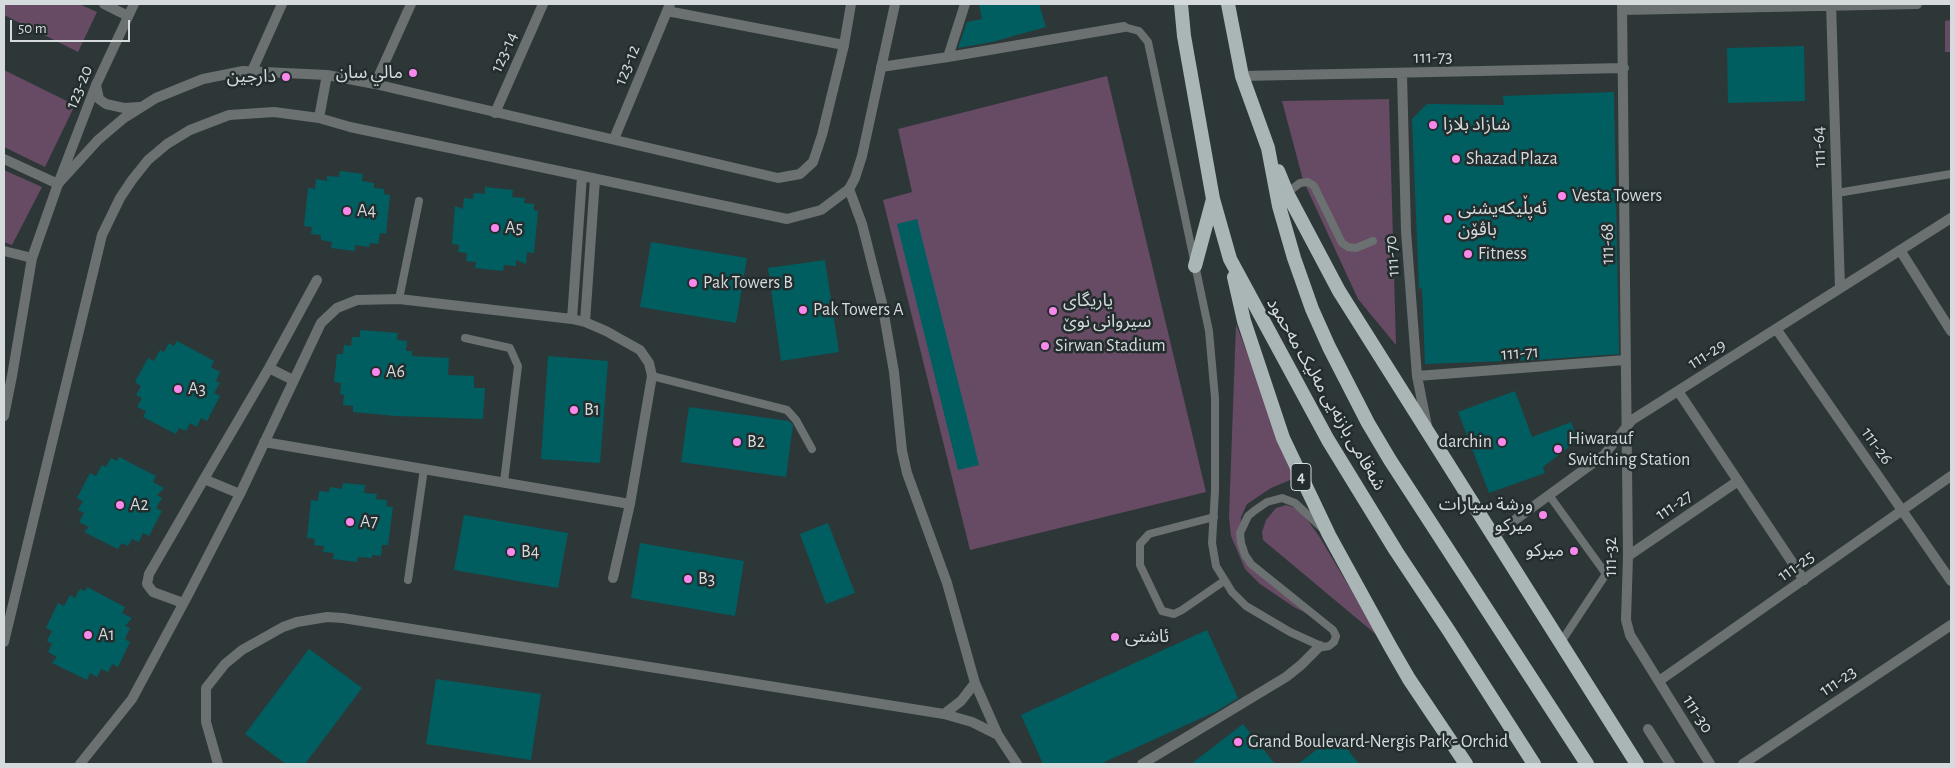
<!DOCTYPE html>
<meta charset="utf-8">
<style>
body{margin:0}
#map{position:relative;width:1955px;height:768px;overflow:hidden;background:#2d3738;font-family:"Alegreya Sans",sans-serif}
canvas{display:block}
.frame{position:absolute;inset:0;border:5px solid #d5dbdc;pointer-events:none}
.scale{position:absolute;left:10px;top:20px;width:120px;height:22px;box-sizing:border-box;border:2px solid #d5dbdc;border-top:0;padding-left:6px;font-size:15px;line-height:18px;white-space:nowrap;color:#d5dbdc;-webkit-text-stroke:4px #232d2e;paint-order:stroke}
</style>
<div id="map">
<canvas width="1955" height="768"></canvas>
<div class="frame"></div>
<div class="scale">50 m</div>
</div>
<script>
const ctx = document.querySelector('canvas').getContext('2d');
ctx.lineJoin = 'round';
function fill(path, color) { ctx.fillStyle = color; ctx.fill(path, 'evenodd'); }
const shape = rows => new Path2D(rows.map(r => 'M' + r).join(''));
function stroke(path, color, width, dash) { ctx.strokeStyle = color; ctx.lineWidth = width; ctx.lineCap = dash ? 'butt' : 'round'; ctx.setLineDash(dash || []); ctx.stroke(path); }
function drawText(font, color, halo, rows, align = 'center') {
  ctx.font = font + ' "Alegreya Sans","Noto Sans Arabic",sans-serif'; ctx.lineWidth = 5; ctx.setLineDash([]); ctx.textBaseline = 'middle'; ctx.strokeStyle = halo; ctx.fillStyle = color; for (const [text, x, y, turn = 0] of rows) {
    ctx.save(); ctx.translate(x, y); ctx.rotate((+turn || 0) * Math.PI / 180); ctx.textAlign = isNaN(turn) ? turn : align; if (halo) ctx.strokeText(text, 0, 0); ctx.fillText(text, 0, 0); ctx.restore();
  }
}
fill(shape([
 [4,4,79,4,97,12,78,52,4,15],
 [1951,20,1951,52,1945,52,1945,21],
 [4,70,75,105,45,167,4,147],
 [1107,76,1206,492,970,550,883,200,912,192,898,129],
 [1389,99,1396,345,1358,299,1303,180,1282,101],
 [4,170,42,187,12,245,4,242],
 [1236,324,1295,478,1271,488,1247,504,1241,517,1240,534,1251,562,1332,627,1294,607,1260,584,1245,569,1231,536,1229,517],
 [1286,505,1296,508,1306,518,1319,536,1379,637,1263,540,1262,532,1266,520,1276,508]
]), '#674a63');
fill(shape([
 [979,4,1039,4,1046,27,992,42,958,48,967,22,982,19],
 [1804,46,1805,101,1728,103,1727,48],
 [1614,92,1619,354,1535,360,1425,364,1422,288,1419,289,1412,119,1427,104,1504,105,1503,96],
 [340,171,363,174,362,181,374,183,374,188,384,189,384,194,390,195,386,234,380,233,378,244,370,243,369,247,355,245,355,251,331,248,332,242,321,240,321,235,311,234,312,227,304,226,308,188,315,189,316,179,327,181,327,176,339,177],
 [485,187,513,190,512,197,525,198,524,203,534,204,534,210,538,211,534,253,527,252,526,264,516,260,516,266,504,265,503,271,475,268,476,262,466,261,467,253,458,252,459,245,452,244,455,206,463,209,464,198,473,199,474,193,485,194],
 [917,219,979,465,958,470,897,224],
 [651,242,747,258,736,323,640,307],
 [825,260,839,352,781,361,768,268],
 [360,330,398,333,397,340,407,341,406,351,412,351,412,356,449,358,448,375,474,376,474,388,485,388,483,419,395,416,353,412,353,406,343,405,344,395,340,394,341,383,334,382,337,354,343,354,344,345,351,346,352,337,360,337],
 [177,341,214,361,211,367,220,372,216,381,220,383,214,393,220,396,207,421,201,418,197,427,190,423,186,431,179,428,176,434,143,417,146,411,137,407,142,398,136,395,141,386,135,382,148,358,154,361,160,350,164,352,169,343,174,346],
 [548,356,608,361,600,463,541,459],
 [1515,391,1532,437,1571,422,1578,440,1543,467,1545,473,1489,493,1458,412],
 [689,407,789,421,793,425,786,477,681,462],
 [119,457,156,476,153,482,164,488,157,495,162,498,156,508,162,511,149,536,143,533,139,542,132,539,128,546,122,543,118,549,84,532,89,527,79,522,84,513,78,510,83,501,77,498,90,473,96,476,102,465,106,467,111,458,117,461],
 [343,483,365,485,364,493,377,494,376,499,387,500,386,506,393,507,388,545,382,545,381,556,372,555,372,558,358,557,357,562,333,559,334,553,323,552,324,546,314,545,315,539,307,538,311,500,318,501,319,491,329,492,330,487,342,489],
 [464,515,568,533,558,588,454,570],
 [828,523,855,593,826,604,800,534],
 [640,543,744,561,735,616,631,598],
 [87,587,125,607,122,613,132,618,125,626,130,628,125,639,130,642,118,667,112,664,108,672,101,669,97,677,90,673,87,680,52,663,57,657,48,652,52,644,47,641,52,631,46,628,58,603,64,606,70,595,75,598,80,589,85,591],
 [1207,630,1238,698,1217,711,1100,764,1043,764,1021,715],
 [309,649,362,688,305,764,286,764,245,734],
 [436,679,541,694,531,760,426,744],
 [1243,724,1275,764,1191,764],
 [1336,735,1359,764,1298,764]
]), '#005e61');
stroke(shape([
 [1124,27,1139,31,1148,42,1209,331,1215,398,1215,491,1212,543,1216,566,1232,592,1246,606,1290,632,1323,647,1329,646,1334,642,1336,636,1333,630,1251,564,1245,555,1241,543,1240,533,1248,516,1254,511,1267,502,1282,498,1295,503,1322,528],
 [1287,193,1300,183,1308,182,1314,186,1342,243,1348,247,1356,248,1373,241],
 [1837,193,1951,174],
 [399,299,419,201],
 [465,338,510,348,518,366,504,482],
 [652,376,787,410,796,420,812,449],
 [1549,495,1606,574,1561,642],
 [1214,517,1149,534,1140,544,1140,565,1162,611,1174,614,1182,610,1224,581],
 [408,580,424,469]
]), '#6b7070', 8);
stroke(shape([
 [104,4,128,16],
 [1622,4,1628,556,1626,620,1630,635,1710,764],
 [1831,4,1840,288],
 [1622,10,1917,4],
 [667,11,844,45],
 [948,57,965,4],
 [881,67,948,57,1124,27],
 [252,71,282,4],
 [1402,74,1406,231,1417,376,1427,426],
 [1242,76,1624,68],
 [375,84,411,4],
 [495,113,543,4],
 [614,139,670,4],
 [4,159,58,184,96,85,134,4],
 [849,189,862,224,882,303,894,372,902,451,907,473,947,583,975,683,998,735,1017,764],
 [1900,250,1951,331],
 [4,251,32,258],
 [572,319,582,176],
 [585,322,595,179],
 [1777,330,1951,581],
 [269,368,293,380],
 [1417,376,1625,360],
 [1678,391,1804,580],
 [264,442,630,504],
 [240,494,204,479,269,368,317,280],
 [1493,536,1604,455,1632,420,1951,218],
 [1628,556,1738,481],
 [183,603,153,592,147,584,149,574,204,479],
 [1659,681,1951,476],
 [944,714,961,701,975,683],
 [1648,729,1670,764],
 [80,764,132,699,189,593,240,494,321,323,337,308,357,300,399,299,572,319,585,322,606,331,640,350,649,363,652,376,630,504,613,578],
 [218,764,206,722,206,688,225,664,242,650,283,627,297,622,327,617,343,618,944,714,972,722,998,735],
 [1142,764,1286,677,1301,665,1320,646],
 [1743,764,1951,625]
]), '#6b7070', 10);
stroke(shape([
 [96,85,99,99,106,104,124,108,139,107],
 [319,118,327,75],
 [4,416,12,376,32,258,58,184,98,140,124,118,156,98,203,79,243,71,327,75,375,84,778,178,800,174,813,162,822,135,844,45,851,4],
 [4,642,102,235,120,198,132,180,148,160,167,144,190,130,229,115,274,112,319,118,350,127,787,219,821,210,849,189,855,178,862,156,895,4]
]), '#6b7070', 10);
stroke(shape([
 [1181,4,1184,36,1213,199,1230,259,1328,440,1396,551,1449,631,1534,764],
 [1228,4,1242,76,1268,148,1279,206,1294,258,1312,309,1329,347,1368,423,1390,460,1587,764],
 [1278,171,1287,193,1339,291,1637,764],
 [1195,266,1213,199],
 [1234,277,1244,321,1283,438,1329,535,1390,646,1409,679,1466,764]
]), '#aab6b6', 14);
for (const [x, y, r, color] of [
 [413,73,5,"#f888eb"],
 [286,77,5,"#f888eb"],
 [1433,125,5,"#f888eb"],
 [1456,159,5,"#f888eb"],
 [1562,196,5,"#f888eb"],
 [347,211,5,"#f888eb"],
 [1448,219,5,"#f888eb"],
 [495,228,5,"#f888eb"],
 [1468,254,5,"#f888eb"],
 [693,283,5,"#f888eb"],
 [803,310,5,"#f888eb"],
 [1053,311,5,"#f888eb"],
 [1045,346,5,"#f888eb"],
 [376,372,5,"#f888eb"],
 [178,389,5,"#f888eb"],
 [574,410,5,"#f888eb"],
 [737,442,5,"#f888eb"],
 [1502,442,5,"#f888eb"],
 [1558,449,5,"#f888eb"],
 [120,505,5,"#f888eb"],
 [1543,515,5,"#f888eb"],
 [350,522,5,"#f888eb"],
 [1574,551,5,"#f888eb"],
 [511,552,5,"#f888eb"],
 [688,579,5,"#f888eb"],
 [88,635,5,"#f888eb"],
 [1115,637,5,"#f888eb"],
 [1238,742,5,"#f888eb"]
]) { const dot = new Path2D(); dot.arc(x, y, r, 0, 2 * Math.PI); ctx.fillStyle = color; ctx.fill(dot); stroke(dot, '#232d2e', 2); }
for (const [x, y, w] of [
 [1301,477,20]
]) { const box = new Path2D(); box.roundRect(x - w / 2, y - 13.5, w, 27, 4); ctx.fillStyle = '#232d2e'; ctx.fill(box); stroke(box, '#d5dbdc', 1); }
drawText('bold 16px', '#d5dbdc', null, [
 ["4",1301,477]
]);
drawText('18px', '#d5dbdc', '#232d2e', [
 ["123-14",504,52,-66],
 ["111-73",1433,57,-1],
 ["123-12",627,65,-68],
 ["123-20",79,87,-68],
 ["111-64",1819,147,-92],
 ["111-68",1608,244,-90],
 ["111-70",1392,256,-94],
 ["111-71",1520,353,-4],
 ["111-29",1707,354,-32],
 ["شەقامی بازنەیی مەلیک مەحمود",1326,394,60],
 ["111-26",1877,446,55],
 ["111-27",1674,505,-34],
 ["111-32",1611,557,-90],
 ["111-25",1796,566,-35],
 ["111-23",1838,681,-34],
 ["111-30",1698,714,58]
]);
drawText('18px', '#d5dbdc', '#232d2e', [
 ["مالي سان",403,73,"right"],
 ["دارجين",276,77,"right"],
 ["شازاد بلازا",1443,125],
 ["Shazad Plaza",1466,159],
 ["Vesta Towers",1572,196],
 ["ئەپڵیکەیشنی",1458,209],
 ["باڤۆن",1458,230],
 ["A4",357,211],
 ["A5",505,228],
 ["Fitness",1478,254],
 ["Pak Towers B",703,283],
 ["یاریگای",1063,301],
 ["سیروانی نوێ",1063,322],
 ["Pak Towers A",813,310],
 ["Sirwan Stadium",1055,346],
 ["A6",386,372],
 ["A3",188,389],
 ["B1",584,410],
 ["Hiwarauf",1568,439],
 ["Switching Station",1568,460],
 ["B2",747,442],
 ["darchin",1492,442,"right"],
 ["A2",130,505],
 ["ورشة سیارات",1533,505,"right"],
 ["میرکو",1533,526,"right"],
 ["A7",360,522],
 ["میرکو",1564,551,"right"],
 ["B4",521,552],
 ["B3",698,579],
 ["A1",98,635],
 ["ئاشتی",1125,637],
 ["Grand Boulevard-Nergis Park - Orchid",1248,742]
], 'left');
</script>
